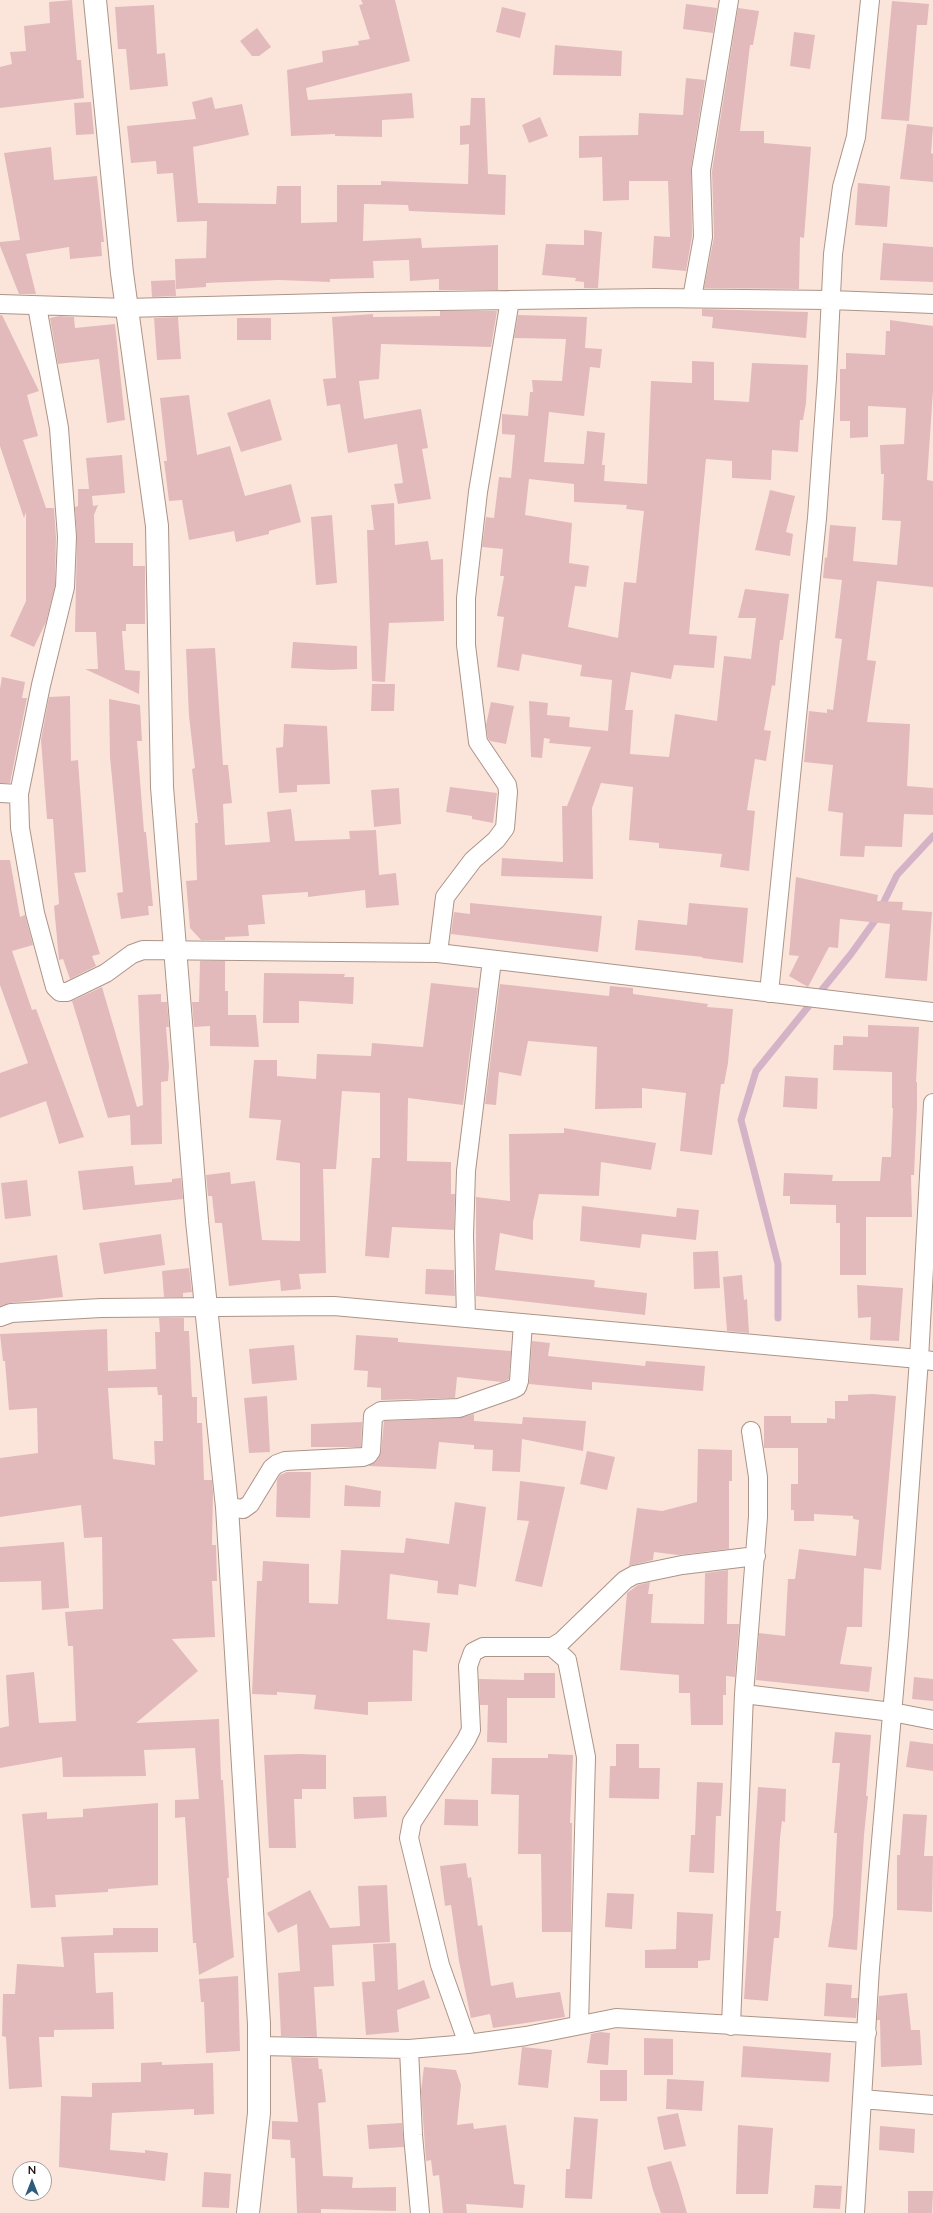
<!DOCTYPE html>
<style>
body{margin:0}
#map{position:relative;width:933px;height:2213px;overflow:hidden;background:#fbe5db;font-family:Lato,sans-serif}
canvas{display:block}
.north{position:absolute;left:12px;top:2161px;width:40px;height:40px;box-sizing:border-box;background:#fff;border:1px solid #a39f9d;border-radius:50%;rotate:0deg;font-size:11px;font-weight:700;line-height:16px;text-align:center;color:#19100b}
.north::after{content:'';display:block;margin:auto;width:14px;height:18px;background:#2e5c7c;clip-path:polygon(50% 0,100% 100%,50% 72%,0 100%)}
</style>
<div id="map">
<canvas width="933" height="2213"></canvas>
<div class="north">N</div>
</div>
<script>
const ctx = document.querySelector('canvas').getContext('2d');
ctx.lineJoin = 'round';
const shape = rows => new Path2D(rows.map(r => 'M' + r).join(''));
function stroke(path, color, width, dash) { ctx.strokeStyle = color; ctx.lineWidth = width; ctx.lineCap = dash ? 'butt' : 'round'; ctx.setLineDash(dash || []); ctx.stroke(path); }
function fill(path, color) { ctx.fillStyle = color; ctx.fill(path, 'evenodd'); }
stroke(shape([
 [778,1318,778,1264,741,1120,756,1071,851,954,874,922,897,875,933,836]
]), '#d4b3c7', 7);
fill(shape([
 [72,0,77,60,81,60,84,98,0,108,0,67,12,64,10,52,26,51,24,26,50,23,49,2],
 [361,0,395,0,410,61,306,88,308,100,412,93,414,118,382,120,382,137,335,136,335,134,291,136,287,70,323,62,322,51,359,45,358,41,370,39,359,5,363,4],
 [892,1,929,4,927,25,917,25,909,121,881,119],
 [686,4,717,8,713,33,683,29],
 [154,5,157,54,165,53,168,86,130,90,126,49,118,49,115,7],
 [502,7,526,13,520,38,496,32],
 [738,8,759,11,753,45,750,45,740,131,764,131,764,143,811,147,804,238,800,237,799,289,704,288,714,237,712,171],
 [257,28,271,47,259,56,252,56,240,41],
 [794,32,815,35,810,69,790,66],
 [555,45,622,51,621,76,553,75],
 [686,78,705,80,691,168,692,236,686,271,652,268,654,236,670,237,668,181,629,181,629,200,603,201,602,157,579,158,579,136,638,135,639,113,683,115],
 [212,97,215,109,242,104,249,135,193,147,198,203,276,204,277,186,301,186,301,223,337,222,337,185,381,185,381,181,468,184,469,144,460,145,460,126,470,125,471,98,485,98,488,174,506,175,505,215,409,211,408,205,364,204,363,241,421,238,422,248,498,245,498,290,439,290,439,279,410,281,409,260,373,261,374,278,330,279,330,282,279,280,206,283,206,287,176,289,175,259,206,258,207,221,177,222,173,173,157,174,156,161,131,163,127,126,196,119,192,102],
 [91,102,94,134,76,135,74,103],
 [540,117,548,136,529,143,522,125],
 [907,124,933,127,931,153,933,154,933,182,900,179],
 [51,147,54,180,97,176,104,242,101,242,102,256,70,259,69,247,26,254,36,294,19,294,0,246,0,242,20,240,4,153],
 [858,183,890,186,887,227,855,225],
 [584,230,602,232,598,288,584,288,584,282,575,281,576,278,542,275,546,244,584,245],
 [883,243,933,247,933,282,880,280],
 [175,280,176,296,152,297,151,281],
 [702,309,808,312,806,338,712,328,713,317,702,316],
 [440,311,497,311,491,347,381,344,379,379,359,381,364,419,421,409,428,448,422,449,431,499,398,504,394,484,403,483,397,444,348,453,340,404,327,406,323,379,336,378,332,317,373,314,373,317,440,316],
 [0,315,2,315,39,391,27,395,38,436,23,440,46,508,54,508,56,537,55,586,46,622,34,647,10,636,26,601,26,512,24,518,0,446],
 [518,315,587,317,585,348,602,349,600,368,590,367,584,416,549,412,544,462,584,464,587,431,605,433,602,465,605,465,604,481,647,484,651,381,692,383,692,361,714,362,714,400,749,402,752,363,808,365,806,403,803,420,800,420,798,452,772,450,771,480,732,478,732,461,706,459,689,634,717,636,714,668,674,665,671,679,631,672,625,710,633,710,630,754,669,757,675,714,717,721,724,656,751,659,756,618,738,618,745,589,789,594,783,640,780,640,775,686,772,685,764,730,771,731,766,761,755,759,747,810,755,811,749,871,720,867,722,854,659,848,659,843,629,840,633,787,601,783,592,808,593,879,501,876,502,858,563,862,562,806,567,806,591,747,549,743,550,739,544,738,542,758,531,757,529,701,548,703,547,715,570,717,569,727,608,731,612,680,580,676,582,665,522,654,519,671,497,667,504,617,497,616,504,576,500,576,503,549,482,547,486,517,494,518,499,477,511,478,515,435,502,434,502,414,528,416,530,392,533,392,532,380,562,381,566,339,514,338],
 [529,479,574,484,574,502,627,505,626,509,644,511,636,583,624,582,618,638,568,627,575,586,586,587,589,566,569,563,572,523,525,515],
 [59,316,74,317,75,328,115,324,125,420,107,423,99,359,58,364,50,318],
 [178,317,181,359,157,360,154,318],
 [237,318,271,318,271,340,237,340],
 [890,320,933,326,933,391,927,480,933,481,933,587,877,581,867,660,876,661,867,722,910,724,907,786,933,788,933,815,904,814,902,847,865,846,864,857,840,856,843,813,828,811,833,765,804,762,809,711,827,713,827,709,833,710,842,639,835,638,842,580,823,578,825,557,827,558,830,525,856,527,853,561,897,565,901,521,882,520,884,474,881,474,880,445,904,444,906,408,868,406,868,437,850,438,850,421,840,421,840,369,846,369,846,353,885,355,886,331,890,331],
 [189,395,197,455,230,446,245,496,291,484,301,522,269,531,269,534,236,542,234,531,189,540,182,500,169,501,164,461,167,461,160,398],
 [270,399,282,440,241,452,227,413],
 [122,455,125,493,92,496,93,506,98,505,94,515,95,543,133,543,133,566,145,566,145,624,126,624,126,631,122,631,125,670,140,671,139,694,85,669,98,669,96,632,75,632,77,537,75,507,78,506,78,489,89,489,86,458],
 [770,490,795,496,786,532,793,534,790,556,755,550],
 [394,503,395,545,428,541,431,560,443,559,444,621,389,623,385,682,372,681,367,530,374,530,371,505],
 [332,515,337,583,316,585,311,517],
 [293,642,357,646,357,669,331,670,291,668],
 [215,648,223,765,228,765,232,803,223,804,225,845,270,842,267,812,291,809,295,841,350,839,349,831,376,830,379,875,396,873,399,905,366,908,365,890,308,897,308,892,262,895,265,924,248,925,249,936,225,937,225,940,201,940,190,928,186,881,197,880,195,823,198,823,192,769,195,768,189,716,186,649],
 [2,677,25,682,22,698,27,698,10,783,0,783,0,689],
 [372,684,395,684,394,711,371,711],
 [70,696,71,761,78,760,86,872,74,873,100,954,92,956,96,966,70,979,63,959,59,960,54,906,59,904,53,819,47,819,41,740,49,697],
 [109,699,140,705,142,741,137,741,144,832,146,832,153,906,148,906,149,915,121,919,117,893,123,892,110,757],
 [491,702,514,706,506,744,490,741,488,738,486,725],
 [284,724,327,726,330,784,297,785,297,792,279,793,276,748,283,747],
 [450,787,497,793,493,823,472,819,472,816,446,812],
 [399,788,401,824,374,827,371,790],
 [0,860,10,860,20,917,25,915,33,945,12,951,32,1010,36,1009,84,1137,59,1144,46,1101,0,1118,0,1073,28,1063,0,985],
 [796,877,878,895,877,901,903,902,902,910,932,912,927,981,885,978,890,924,840,919,838,948,829,947,808,987,789,976,799,956,789,955],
 [470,903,602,916,598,952,451,934,454,912,470,914],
 [689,903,748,908,743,963,702,958,703,957,635,950,638,920,687,925],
 [200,961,225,961,225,991,228,991,228,1015,256,1015,259,1047,210,1046,210,1026,194,1027,192,1002,199,1002],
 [264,973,345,974,344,977,354,977,353,1004,299,1001,299,1023,263,1023],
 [431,983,478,988,463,1105,408,1098,407,1161,451,1162,451,1194,455,1194,454,1230,392,1227,389,1258,365,1256,372,1158,380,1158,380,1093,342,1091,336,1169,323,1169,326,1273,299,1274,301,1289,281,1291,280,1280,229,1286,222,1223,215,1223,212,1196,208,1196,206,1175,230,1172,231,1184,255,1181,262,1240,300,1241,300,1163,276,1160,281,1120,249,1118,254,1060,277,1060,277,1076,316,1079,317,1054,371,1056,372,1043,423,1047],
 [500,984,609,996,610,986,633,988,633,994,708,1004,707,1007,733,1009,728,1063,724,1084,721,1084,712,1155,680,1151,686,1093,642,1088,642,1108,595,1109,597,1047,528,1041,521,1076,499,1072,496,1105,485,1104],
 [102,987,137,1107,143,1105,138,995,161,994,161,1002,167,1002,169,1027,166,1027,169,1066,168,1081,161,1082,162,1144,131,1145,130,1115,108,1118,72,1001],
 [868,1025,919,1027,916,1082,917,1082,917,1108,914,1175,911,1175,912,1217,866,1217,866,1275,840,1275,840,1223,836,1223,836,1205,790,1204,790,1196,783,1196,784,1173,833,1175,832,1181,880,1181,882,1157,891,1157,893,1108,892,1108,892,1072,833,1070,834,1045,843,1045,843,1036,868,1037],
 [785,1076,818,1078,817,1109,783,1107],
 [564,1128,656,1143,651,1170,601,1162,599,1196,539,1194,533,1222,533,1240,500,1233,495,1270,593,1280,595,1281,594,1287,647,1293,645,1315,476,1296,476,1197,510,1201,509,1134,564,1133],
 [133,1166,135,1185,172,1182,172,1179,181,1178,183,1199,83,1210,78,1171],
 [27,1180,31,1216,5,1219,1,1183],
 [582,1206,676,1217,677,1208,699,1210,696,1240,642,1234,640,1248,580,1241],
 [161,1234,165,1265,104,1274,99,1243],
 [718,1251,720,1288,694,1289,693,1252],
 [57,1255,63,1297,10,1303,0,1306,0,1263],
 [189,1268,192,1292,183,1293,183,1297,164,1297,162,1271],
 [426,1269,454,1270,455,1296,425,1294],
 [742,1275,744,1300,747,1299,749,1333,727,1331,723,1277],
 [857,1285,903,1288,899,1341,870,1340,871,1317,858,1318],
 [159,1318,184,1318,184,1331,189,1331,192,1397,197,1397,197,1423,202,1423,204,1480,212,1480,213,1492,212,1545,216,1545,217,1581,212,1581,215,1637,172,1639,198,1671,136,1723,219,1719,221,1780,223,1780,229,1878,227,1878,234,1957,199,1975,196,1943,193,1943,185,1817,175,1818,175,1800,199,1799,195,1748,144,1750,146,1776,63,1777,62,1757,0,1768,0,1728,9,1726,6,1675,34,1672,39,1723,76,1721,73,1646,68,1646,65,1612,103,1609,102,1537,84,1538,81,1505,0,1517,0,1458,38,1453,37,1408,9,1410,5,1361,3,1361,0,1334,107,1329,108,1371,156,1369,155,1332,160,1332],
 [157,1387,158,1395,162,1395,163,1441,154,1441,155,1465,113,1459,108,1388],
 [356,1335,398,1338,398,1342,511,1351,509,1379,502,1382,457,1377,455,1398,381,1400,381,1388,367,1387,368,1371,354,1370],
 [532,1341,550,1343,548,1356,645,1366,646,1361,705,1366,703,1391,592,1382,592,1390,529,1384],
 [294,1345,297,1380,252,1384,249,1349],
 [873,1394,896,1396,881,1570,864,1568,862,1627,847,1627,840,1664,872,1667,869,1692,756,1680,759,1633,785,1636,788,1579,795,1579,799,1549,856,1556,859,1520,853,1519,853,1516,814,1514,814,1521,794,1521,794,1510,791,1510,791,1484,798,1484,798,1448,764,1448,764,1416,791,1416,791,1423,827,1423,827,1418,835,1419,835,1401,848,1401,848,1395],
 [267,1396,270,1452,249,1453,244,1398],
 [474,1414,474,1421,522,1424,523,1417,586,1421,583,1451,522,1439,520,1472,492,1471,493,1450,474,1449,474,1445,439,1442,436,1469,368,1466,376,1461,381,1452,384,1421,459,1418],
 [362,1422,361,1447,311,1447,311,1424],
 [698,1449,732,1450,732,1481,729,1481,729,1549,678,1555,654,1552,653,1560,629,1566,637,1508,662,1511,697,1502],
 [587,1451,615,1457,607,1490,580,1484],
 [287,1472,311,1472,310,1518,276,1517,277,1480,280,1475],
 [520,1481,565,1487,542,1587,515,1581,529,1521,517,1520],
 [345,1485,381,1491,380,1507,344,1506],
 [455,1502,486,1507,476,1587,459,1584,458,1595,437,1593,438,1581,390,1574,387,1619,430,1623,427,1652,413,1650,412,1701,368,1702,368,1715,314,1709,316,1695,277,1692,277,1695,252,1694,257,1581,262,1581,263,1561,309,1564,309,1603,338,1604,341,1550,404,1553,406,1538,449,1544],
 [64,1542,69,1608,42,1610,41,1581,0,1582,0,1547],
 [728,1570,727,1624,739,1624,735,1677,726,1676,726,1695,723,1695,723,1725,691,1725,690,1693,679,1693,679,1675,620,1670,627,1593,638,1585,650,1582,648,1594,653,1594,651,1623,704,1624,705,1573],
 [524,1673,555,1673,555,1698,507,1698,507,1743,487,1742,488,1705,480,1705,479,1679,524,1680],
 [914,1677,933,1679,933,1701,912,1699],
 [835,1732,871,1735,866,1796,868,1796,864,1835,857,1950,828,1947,833,1916,837,1833,834,1833,840,1763,832,1763],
 [910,1741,933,1744,933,1771,906,1767],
 [616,1744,639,1744,639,1768,660,1768,659,1799,609,1798,610,1766,616,1766],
 [300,1754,326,1755,326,1789,302,1789,302,1799,294,1799,296,1848,269,1848,264,1755],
 [548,1754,573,1755,570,1823,572,1823,571,1932,542,1932,541,1854,518,1854,519,1795,491,1794,492,1758,548,1758],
 [697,1782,723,1783,721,1816,716,1816,714,1873,689,1872,691,1835,695,1835],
 [758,1787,786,1789,785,1822,782,1821,780,1838,776,1911,781,1911,779,1938,774,1938,768,2001,744,1999],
 [386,1796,387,1817,354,1819,353,1797],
 [445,1799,478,1800,478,1826,444,1825],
 [158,1803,158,1885,108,1889,108,1892,55,1895,56,1907,31,1908,22,1814,47,1812,47,1819,83,1817,83,1809],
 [903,1814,927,1815,924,1856,933,1856,932,1912,897,1910,897,1855,900,1855],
 [466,1863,468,1878,471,1877,478,1926,482,1925,491,1986,513,1982,516,1998,560,1992,565,2017,493,2028,490,2014,471,2018,459,1961,451,1905,445,1906,440,1866],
 [387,1885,390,1942,332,1945,334,1986,314,1987,317,2037,281,2036,278,1973,300,1971,297,1924,278,1933,267,1913,310,1890,330,1928,360,1926,358,1886],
 [607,1893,634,1894,632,1929,605,1927],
 [677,1912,713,1914,710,1960,698,1961,698,1968,645,1968,645,1950,676,1949],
 [113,1928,158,1928,158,1952,94,1953,96,1993,113,1992,114,2029,54,2030,54,2037,39,2037,42,2087,9,2089,6,2037,2,2036,3,1994,15,1994,17,1964,64,1967,61,1937,113,1935],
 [396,1943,398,1990,424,1980,430,1998,397,2010,399,2032,366,2035,362,1982,375,1981,373,1944],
 [238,1976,240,2051,206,2053,204,2002,201,2002,199,1979],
 [826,1983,852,1985,851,1998,858,1998,856,2018,824,2016],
 [907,1993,911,2030,920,2030,922,2065,881,2067,880,2020,877,2020,879,1996],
 [600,2032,610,2033,608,2065,587,2063,591,2034],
 [644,2038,673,2039,673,2075,644,2075],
 [743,2046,831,2053,829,2082,741,2077],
 [522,2047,552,2050,548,2088,518,2085],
 [291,2057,318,2058,319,2069,322,2069,326,2102,318,2103,323,2176,353,2177,352,2188,396,2187,396,2211,321,2209,321,2213,297,2213,295,2158,291,2158,290,2140,272,2139,272,2121,298,2122],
 [162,2062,162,2065,213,2063,214,2114,194,2115,194,2109,112,2113,110,2150,145,2153,145,2150,168,2153,165,2181,59,2167,61,2096,92,2097,92,2083,141,2082,141,2063],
 [424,2067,456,2070,461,2085,457,2125,473,2123,474,2129,506,2125,514,2184,525,2185,523,2208,466,2204,467,2213,443,2213,439,2175,433,2176,431,2160,426,2161,421,2091],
 [600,2070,627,2070,627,2101,600,2101],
 [667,2079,704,2081,702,2111,666,2109],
 [678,2113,686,2146,664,2150,657,2117],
 [574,2117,598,2119,592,2199,565,2198,566,2169,570,2169],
 [402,2123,404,2147,369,2149,367,2125],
 [738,2125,773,2128,768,2194,736,2194],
 [880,2126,915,2129,914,2153,879,2150],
 [671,2161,679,2185,687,2213,661,2213,653,2190,647,2167],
 [204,2172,231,2174,229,2208,202,2207],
 [815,2185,842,2186,840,2209,813,2208],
 [908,2191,933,2191,932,2213,908,2213]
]), '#e2babc');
const minor = shape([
 [692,298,703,237,701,170,729,0],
 [0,304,126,308,367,302,654,298,831,300,933,304],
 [37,306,59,428,67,537,65,587,41,685,19,794,20,828,35,913,55,987,60,992,67,992,106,973,132,954,143,950,438,953,933,1012],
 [0,793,19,794],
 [438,953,445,897,473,860,496,840,505,828,508,792,507,785,478,742,466,645,466,598,478,492,510,300],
 [769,993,817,518,827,378,833,254,842,187,856,137,870,0],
 [0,1317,11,1313,101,1308,334,1306,919,1359,933,1103],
 [466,1318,464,1235,466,1171,492,960],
 [227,1507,243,1509,250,1504,272,1468,277,1464,285,1461,363,1457,368,1455,371,1451,373,1416,381,1411,459,1408,513,1389,517,1387,519,1381,523,1323],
 [552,1647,562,1641,625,1580,634,1575,682,1565,756,1556],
 [744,1694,758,1517,758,1477,751,1431],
 [731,2026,744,1694,892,1712,933,1720],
 [468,2044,440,1965,409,1838,412,1822,466,1740,471,1730,468,1666,473,1652,483,1647,552,1647,567,1660,586,1757,579,2024],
 [259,2046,409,2049,468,2044,526,2036,616,2018,867,2033],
 [409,2049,413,2135,420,2213],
 [862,2099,933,2105],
 [855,2213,870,1968,899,1634,919,1359,933,1361]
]);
const tertiary = shape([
 [95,0,122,273,157,526,162,787,197,1221,227,1507,259,2024,259,2113,248,2213]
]);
stroke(minor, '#ad9488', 20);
stroke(tertiary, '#ad9488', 24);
stroke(minor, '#fff', 18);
stroke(tertiary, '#fff', 22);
</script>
